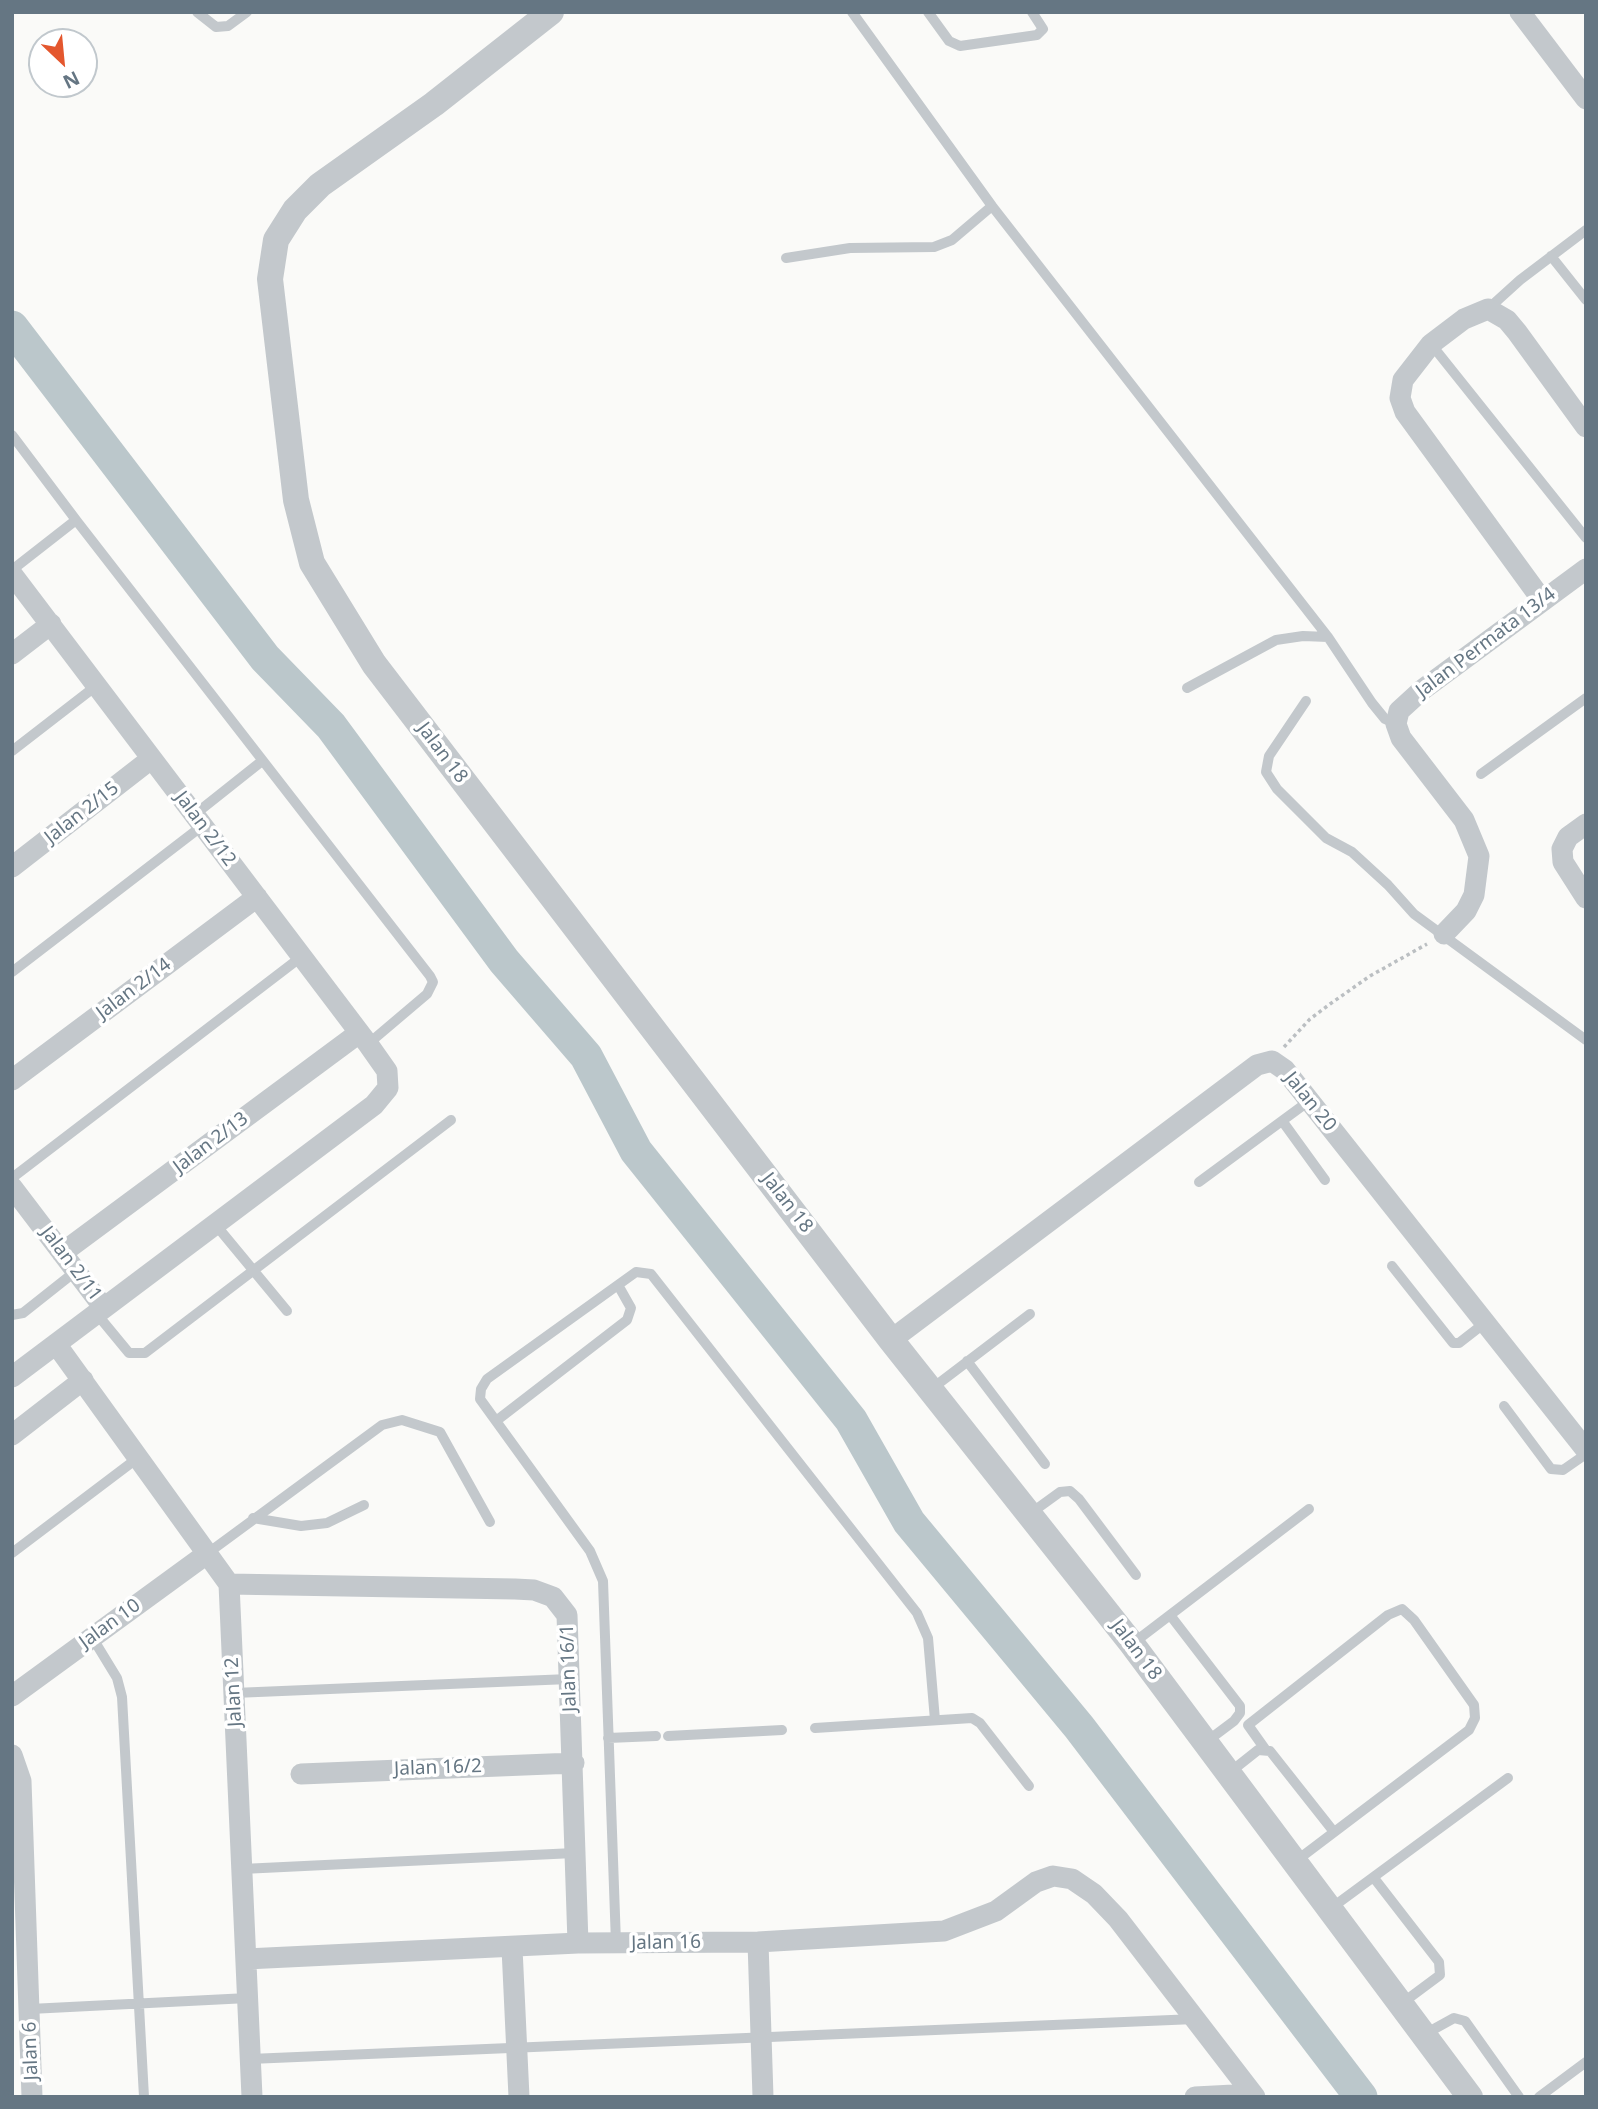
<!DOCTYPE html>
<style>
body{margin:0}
#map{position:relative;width:1598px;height:2109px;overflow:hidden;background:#fafaf8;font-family:"Noto Sans",sans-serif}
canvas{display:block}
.frame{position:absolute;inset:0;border:14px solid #657683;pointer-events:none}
.north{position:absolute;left:28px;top:28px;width:70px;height:70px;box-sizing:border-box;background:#fff;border:2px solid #c1c8cd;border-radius:50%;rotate:154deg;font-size:19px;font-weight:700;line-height:28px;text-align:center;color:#657683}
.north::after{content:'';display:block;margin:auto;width:24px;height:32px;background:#e4572e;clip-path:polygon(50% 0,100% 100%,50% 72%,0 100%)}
</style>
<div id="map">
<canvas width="1598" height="2109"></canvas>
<div class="frame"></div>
<div class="north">N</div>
</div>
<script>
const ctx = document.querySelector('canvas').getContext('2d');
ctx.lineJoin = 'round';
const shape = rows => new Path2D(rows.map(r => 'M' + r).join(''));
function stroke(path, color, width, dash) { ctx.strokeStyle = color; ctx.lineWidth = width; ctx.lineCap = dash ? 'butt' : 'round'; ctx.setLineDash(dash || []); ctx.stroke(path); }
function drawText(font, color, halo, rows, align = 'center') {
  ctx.font = font + ' "Noto Sans",sans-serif'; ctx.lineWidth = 7; ctx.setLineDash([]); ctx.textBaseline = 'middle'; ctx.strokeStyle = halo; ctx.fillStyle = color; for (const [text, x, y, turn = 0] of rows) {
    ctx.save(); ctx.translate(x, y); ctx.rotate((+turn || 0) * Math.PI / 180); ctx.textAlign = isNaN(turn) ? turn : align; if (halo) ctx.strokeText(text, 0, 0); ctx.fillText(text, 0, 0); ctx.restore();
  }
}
stroke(shape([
 [12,327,265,658,331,726,504,961,586,1056,636,1151,851,1420,909,1522,1079,1727,1361,2097]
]), '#bbc7cb', 33);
stroke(shape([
 [1284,1047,1310,1019,1330,1004,1370,976,1427,944]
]), '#bbbfc2', 3.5, [3.5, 3.5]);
stroke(shape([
 [197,12,216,27,228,26,247,12],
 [852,12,992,206,1328,637,1372,703,1385,719,1396,724],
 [928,12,949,41,960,46,1037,35,1043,29,1032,12],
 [1551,256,1586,300],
 [786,258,850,248,934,247,952,240,992,206],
 [1488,309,1520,280,1586,230],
 [1431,344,1586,538],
 [12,435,76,520,12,570],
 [76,520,430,976,433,982,427,994,368,1044],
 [1187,688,1276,640,1303,636,1328,637],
 [1306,701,1269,756,1266,772,1277,789,1326,838,1352,852,1388,885,1414,914,1586,1040],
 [12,751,96,686],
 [1481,774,1586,698],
 [194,815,262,761],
 [12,972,202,826],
 [1283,1122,1325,1180],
 [12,1178,301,957],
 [1199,1182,1309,1101],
 [215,1224,287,1311],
 [1392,1266,1453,1343,1459,1343,1486,1322],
 [96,1313,129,1353,145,1353,451,1120],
 [12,1315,23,1313,76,1271],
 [967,1361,1045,1464],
 [930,1390,1030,1314],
 [1504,1406,1551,1469,1563,1470,1586,1454],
 [496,1421,627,1320,631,1308,618,1285],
 [1031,1513,1060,1492,1070,1491,1079,1499,1136,1575],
 [253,1518,301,1526,327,1523,364,1505],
 [12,1553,139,1457],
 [208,1553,382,1425,402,1420,440,1432,490,1522],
 [1170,1615,1240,1706,1240,1713,1234,1721,1206,1742],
 [92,1637,117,1678,122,1697,144,2097],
 [1132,1644,1309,1509],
 [234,1693,569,1679],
 [815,1728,972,1718,980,1723,1029,1786],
 [668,1736,782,1730],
 [608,1738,656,1736],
 [1265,1749,1248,1725,1388,1615,1402,1609,1414,1620,1474,1705,1475,1718,1469,1730,1296,1861],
 [1229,1773,1258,1750,1270,1751,1334,1832],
 [242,1869,574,1853],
 [1374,1878,1439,1962,1440,1975,1401,2004],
 [1330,1909,1508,1778],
 [616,1943,603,1581,590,1551,480,1399,481,1389,487,1379,636,1272,651,1274,917,1613,928,1638,935,1720],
 [30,2009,248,1998],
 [1425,2034,1454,2018,1465,2021,1519,2097],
 [250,2059,1195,2019],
 [1539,2097,1586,2062]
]), '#c3c8cc', 10);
stroke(shape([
 [1520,12,1586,99],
 [12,574,368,1044,387,1071,388,1088,374,1105,12,1377],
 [1542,600,1405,412,1400,398,1403,380,1431,344,1464,319,1488,309,1507,320,1517,332,1586,427],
 [12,654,51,624],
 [1586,824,1568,837,1562,849,1563,862,1586,898],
 [12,867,151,759],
 [1444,934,1466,911,1474,895,1479,856,1464,820,1401,738,1396,724,1399,711,1422,690,1586,569],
 [12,1080,257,897],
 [12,1187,104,1308],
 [62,1253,359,1033],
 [891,1340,1257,1065,1272,1061,1285,1070,1586,1450],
 [56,1344,229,1584,252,2097],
 [12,1435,83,1380],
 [229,1584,515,1589,534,1590,553,1597,567,1615,578,1943],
 [12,1696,208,1553],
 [12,1755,21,1781,32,2097],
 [301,1774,574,1763],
 [758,1942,763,2097],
 [512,1948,519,2097],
 [246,1959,578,1943,758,1942,944,1931,996,1911,1036,1882,1053,1876,1072,1879,1094,1894,1118,1919,1255,2097],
 [1195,2097,1253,2094]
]), '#c3c8cc', 21);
stroke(shape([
 [551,12,434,104,320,185,295,210,276,240,270,279,296,500,312,563,374,664,891,1340,1132,1644,1470,2097]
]), '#c3c8cc', 26);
drawText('19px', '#657683', '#fff', [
 ["Jalan Permata 13/4",1486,643,-37],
 ["Jalan 18",442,753,53],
 ["Jalan 2/15",82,813,-38],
 ["Jalan 2/12",205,829,53],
 ["Jalan 2/14",134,989,-37],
 ["Jalan 20",1310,1102,51],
 ["Jalan 2/13",211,1143,-37],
 ["Jalan 18",787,1203,52],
 ["Jalan 2/11",71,1264,53],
 ["Jalan 10",110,1624,-36],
 ["Jalan 18",1136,1650,53],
 ["Jalan 16/1",569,1668,-92],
 ["Jalan 12",234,1692,-93],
 ["Jalan 16/2",438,1768,-2],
 ["Jalan 16",666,1943,-1],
 ["Jalan 6",31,2051,-92]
]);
</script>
